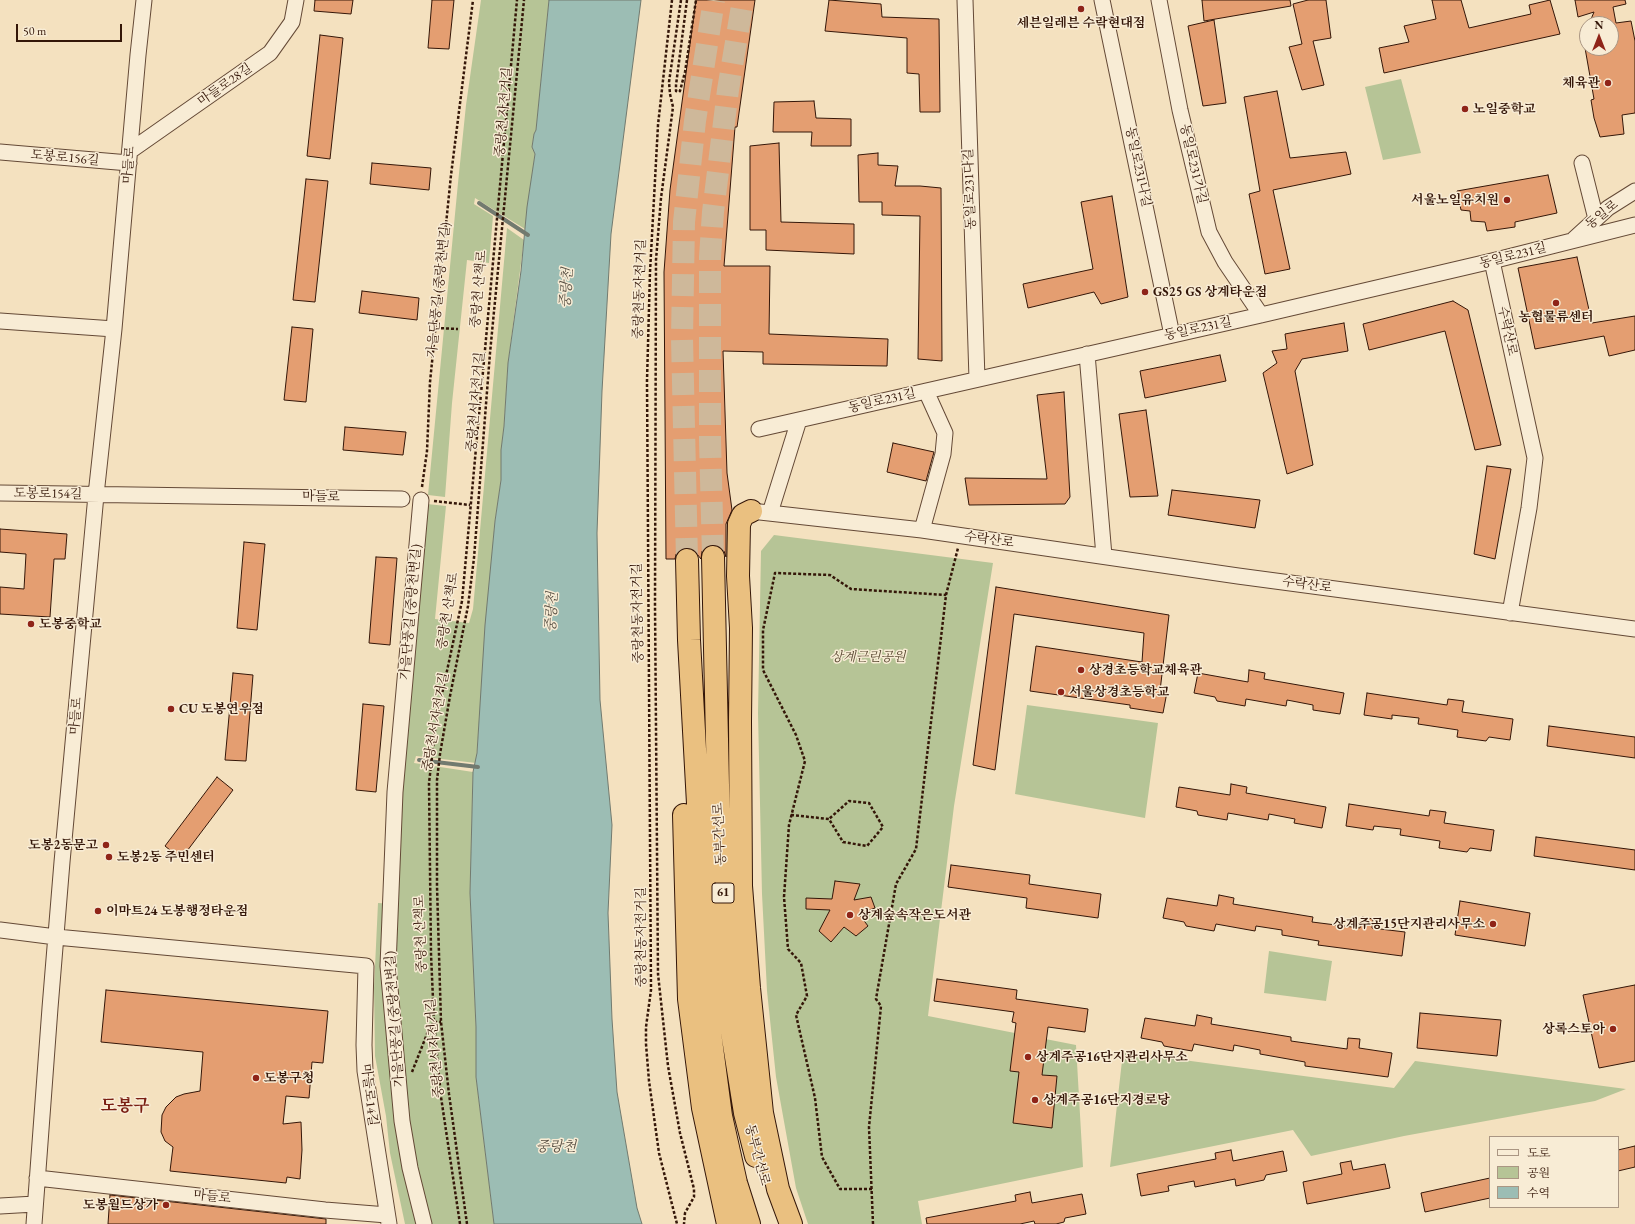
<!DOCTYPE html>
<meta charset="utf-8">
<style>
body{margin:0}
#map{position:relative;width:1635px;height:1224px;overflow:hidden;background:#f4e1bf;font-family:"EB Garamond","Noto Serif KR",serif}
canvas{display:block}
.legend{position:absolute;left:1489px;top:1136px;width:130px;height:72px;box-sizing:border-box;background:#f8ecd5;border:1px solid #aa9683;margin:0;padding:5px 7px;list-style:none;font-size:12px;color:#341608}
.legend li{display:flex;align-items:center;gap:8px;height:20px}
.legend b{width:20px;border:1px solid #aa9683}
.north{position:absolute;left:1579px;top:16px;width:40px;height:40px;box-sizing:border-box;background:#f8ecd5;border:1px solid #aa9683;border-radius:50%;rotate:0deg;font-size:11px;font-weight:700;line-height:16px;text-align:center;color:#341608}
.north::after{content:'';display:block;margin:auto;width:14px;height:18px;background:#8f2418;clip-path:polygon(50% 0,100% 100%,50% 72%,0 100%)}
.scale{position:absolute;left:16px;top:24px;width:106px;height:18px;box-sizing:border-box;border:2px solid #341608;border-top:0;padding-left:5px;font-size:12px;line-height:14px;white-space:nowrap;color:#341608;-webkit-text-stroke:3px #f8ecd5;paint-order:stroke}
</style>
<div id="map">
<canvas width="1635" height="1224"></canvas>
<ul class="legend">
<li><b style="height:5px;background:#f8ecd5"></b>도로</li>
<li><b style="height:11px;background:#b6c496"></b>공원</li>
<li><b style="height:11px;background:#9cbdb4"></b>수역</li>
</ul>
<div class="north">N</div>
<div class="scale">50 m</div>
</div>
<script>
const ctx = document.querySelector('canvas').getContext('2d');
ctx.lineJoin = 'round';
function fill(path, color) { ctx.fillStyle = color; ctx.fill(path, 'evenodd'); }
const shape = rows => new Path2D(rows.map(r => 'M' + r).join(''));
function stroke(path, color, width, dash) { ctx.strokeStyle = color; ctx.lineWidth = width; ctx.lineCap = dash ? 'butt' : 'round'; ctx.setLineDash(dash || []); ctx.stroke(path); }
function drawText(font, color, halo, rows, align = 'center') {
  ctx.font = font + ' "EB Garamond","Noto Serif KR",serif'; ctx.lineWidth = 3; ctx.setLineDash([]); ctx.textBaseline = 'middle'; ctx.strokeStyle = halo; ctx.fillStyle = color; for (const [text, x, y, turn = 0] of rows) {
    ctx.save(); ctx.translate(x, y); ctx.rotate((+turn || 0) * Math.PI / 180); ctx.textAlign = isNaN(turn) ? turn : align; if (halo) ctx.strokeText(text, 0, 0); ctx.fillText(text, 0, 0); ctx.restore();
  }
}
fill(shape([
 [481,0,549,0,536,131,534,134,532,147,535,154,525,229,475,198,474,204,493,216,489,263,467,260,452,403,445,497,428,495,458,183,466,105],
 [1401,79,1421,153,1383,160,1365,87],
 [507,228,524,240,508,363,504,426,501,450,501,480,495,521,476,763,416,756,414,763,473,772,470,893,476,1027,476,1077,494,1224,405,1224,390,1153,386,1116,375,1056,374,988,378,903,394,904,398,838,427,504,446,506,435,619,469,623,473,609],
 [774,535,993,563,954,806,928,1016,1076,1045,1083,1167,918,1201,922,1224,808,1224,796,1188,776,1077,767,991,762,894,758,713,761,551],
 [1027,705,1158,723,1145,818,1015,794],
 [1269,951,1332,961,1326,1001,1264,993],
 [1123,1052,1394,1088,1415,1061,1626,1089,1595,1101,1404,1136,1311,1156,1293,1130,1110,1167]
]), '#b6c496');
const water = shape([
 [549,0,641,0,611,234,602,391,597,533,600,700,612,825,608,913,612,1019,617,1092,637,1208,642,1224,494,1224,476,1077,476,1027,470,893,473,772,477,753,485,625,495,521,501,480,501,450,504,426,508,363,521,271,527,207,535,154,532,147,534,134,536,130,549,0]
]);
fill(water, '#9cbdb4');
stroke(water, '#727a6f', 1);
stroke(shape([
 [479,203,528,235],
 [419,760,478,767]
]), '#727a6f', 4);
const building = shape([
 [315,0,353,0,351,14,314,11,315,0],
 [432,0,454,0,449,49,428,48,432,0],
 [696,0,755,0,737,127,735,127,724,266,770,266,769,334,888,339,887,366,763,364,763,352,723,351,727,473,732,510,726,524,726,557,724,551,719,546,712,545,706,547,702,551,701,559,693,549,686,548,680,550,676,554,675,559,666,559,664,272,670,190,696,0],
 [829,0,881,4,882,17,939,19,940,112,920,112,919,74,907,73,907,38,825,31,829,0],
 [1202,0,1290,0,1291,6,1204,21,1202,0],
 [1308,0,1326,0,1331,38,1313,41,1324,85,1302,90,1289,47,1302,44,1293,4,1308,0],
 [1432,0,1461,0,1469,28,1531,14,1529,5,1550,0,1560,34,1384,73,1379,48,1409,42,1404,26,1436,19,1432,0],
 [1575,0,1625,0,1626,4,1613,7,1616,23,1631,21,1635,41,1635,113,1622,115,1624,134,1600,137,1594,118,1591,100,1594,99,1585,48,1611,48,1611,24,1589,24,1594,12,1578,17,1575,0],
 [1214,20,1226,103,1203,106,1188,26,1214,20],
 [320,35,343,38,330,159,307,156,320,35],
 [1277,91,1290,158,1346,152,1351,174,1273,190,1290,269,1265,274,1249,194,1260,191,1244,97,1277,91],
 [814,101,816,118,851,119,851,146,811,146,812,132,773,132,774,102,814,101],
 [779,143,781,222,854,224,854,254,766,250,766,230,750,230,750,146,779,143],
 [878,153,878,165,898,166,895,186,920,186,941,188,942,361,918,359,920,216,882,215,882,202,859,202,858,155,878,153],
 [372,163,431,168,429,190,370,184,372,163],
 [1548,175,1557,213,1515,222,1515,227,1487,231,1485,222,1471,221,1470,211,1461,210,1457,191,1548,175],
 [306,179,328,181,315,302,293,300,306,179],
 [1112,196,1128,297,1101,304,1094,292,1028,308,1023,284,1093,269,1081,202,1112,196],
 [1577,257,1592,323,1635,316,1635,350,1609,356,1604,336,1535,349,1518,268,1577,257],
 [362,291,419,298,417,320,359,313,362,291],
 [1453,301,1468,310,1501,445,1475,450,1445,331,1369,350,1363,324,1453,301],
 [1344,323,1348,351,1302,359,1295,371,1313,465,1287,474,1263,373,1277,363,1272,351,1287,349,1285,334,1344,323],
 [292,327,313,329,306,402,284,400,292,327],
 [1220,355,1226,381,1145,398,1140,371,1220,355],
 [1064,392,1070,497,1065,504,969,505,965,478,1047,479,1037,395,1064,392],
 [1146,410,1158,496,1130,497,1119,414,1146,410],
 [345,427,406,432,403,455,343,450,345,427],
 [893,443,934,452,926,481,887,472,893,443],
 [1487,466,1511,469,1495,559,1474,554,1487,466],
 [1172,490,1260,500,1255,528,1168,515,1172,490],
 [0,529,67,534,65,559,54,559,50,617,0,614,0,587,24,589,26,554,0,552,0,529],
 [244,542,265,544,257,630,237,628,244,542],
 [376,557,397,558,390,645,369,643,376,557],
 [996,587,1169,615,1160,691,1167,692,1163,713,1130,708,1130,705,1030,691,1036,646,1142,662,1144,633,1014,614,995,770,973,765,996,587],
 [1249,670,1265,673,1264,679,1344,693,1340,714,1313,710,1313,705,1287,700,1286,706,1246,699,1245,706,1217,701,1215,697,1194,693,1198,673,1248,682,1249,670],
 [233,673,253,675,246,761,225,760,233,673],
 [1367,693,1447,705,1448,699,1464,701,1462,712,1513,719,1510,740,1489,737,1486,741,1457,737,1458,730,1418,724,1419,718,1392,715,1392,719,1364,715,1367,693],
 [363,704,384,706,376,792,356,790,363,704],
 [1549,726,1635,737,1635,758,1547,746,1549,726],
 [217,777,233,790,181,859,165,846,217,777],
 [1231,784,1247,787,1246,793,1326,807,1322,828,1294,823,1295,819,1269,814,1268,820,1228,813,1227,820,1198,815,1197,811,1176,807,1179,787,1230,795,1231,784],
 [1349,804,1429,816,1430,810,1446,812,1444,823,1494,830,1491,851,1470,848,1467,852,1439,848,1440,841,1400,835,1401,829,1374,826,1373,830,1346,826,1349,804],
 [1536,837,1635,850,1635,870,1534,856,1536,837],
 [951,865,1030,875,1029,884,1101,894,1098,918,1026,908,1027,898,948,887,951,865],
 [835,881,860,884,854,900,871,897,875,908,859,914,868,926,856,936,844,927,831,942,819,931,830,910,806,909,806,898,832,899,835,881],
 [1219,895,1234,898,1233,904,1313,917,1312,922,1360,928,1362,917,1373,919,1372,928,1405,932,1402,956,1318,945,1319,941,1282,935,1282,930,1256,926,1255,931,1216,924,1214,931,1186,926,1184,922,1163,918,1167,898,1217,906,1219,895],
 [1460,901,1530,913,1525,946,1455,935,1460,901],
 [937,979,1017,990,1016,999,1088,1009,1085,1032,1048,1027,1042,1075,1057,1076,1052,1128,1013,1123,1019,1072,1010,1071,1016,1023,1012,1022,1014,1012,934,1001,937,979],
 [1635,985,1635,1061,1599,1068,1583,995,1635,985],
 [106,990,328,1011,323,1063,312,1062,309,1098,286,1096,283,1124,301,1122,302,1150,300,1179,287,1177,286,1183,170,1171,173,1147,165,1141,161,1132,162,1115,166,1107,176,1097,184,1094,200,1091,203,1052,101,1042,106,990],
 [1420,1013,1501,1020,1497,1056,1417,1048,1420,1013],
 [1197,1015,1212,1018,1211,1024,1291,1037,1291,1041,1347,1049,1348,1038,1360,1039,1359,1048,1392,1053,1388,1077,1305,1066,1305,1062,1260,1054,1260,1050,1234,1045,1233,1051,1194,1044,1192,1051,1164,1046,1162,1042,1141,1038,1145,1018,1195,1026,1197,1015],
 [1635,1146,1635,1167,1618,1171,1618,1150,1635,1146],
 [1231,1150,1233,1161,1283,1151,1287,1171,1266,1175,1264,1180,1236,1186,1235,1179,1195,1187,1194,1181,1168,1186,1169,1191,1141,1196,1137,1174,1216,1159,1215,1153,1231,1150],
 [1351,1161,1353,1170,1385,1164,1390,1188,1307,1204,1303,1182,1342,1174,1340,1163,1351,1161],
 [1490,1178,1490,1198,1425,1212,1421,1193,1490,1178],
 [1030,1192,1032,1203,1082,1194,1086,1214,1065,1218,1064,1222,1056,1224,1035,1224,1034,1221,1020,1224,927,1224,926,1218,1016,1201,1015,1195,1030,1192],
 [110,1195,326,1219,326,1224,108,1224,110,1195]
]);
fill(building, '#e49e71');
stroke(building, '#341608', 1);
stroke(shape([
 [713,557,710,440,710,257,713,212,728,90,743,0],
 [687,560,682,338,684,222,695,121,714,0]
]), '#ceb89a', 22, [22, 11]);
const minor = shape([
 [965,0,977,379],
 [1102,0,1172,335],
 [1159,0,1180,110,1209,232,1225,262,1261,315],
 [130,151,270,53,292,22,296,0],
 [0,152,129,163],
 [1582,163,1596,219],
 [1574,239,1608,208,1635,191],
 [1492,261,1535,458,1529,508,1510,613],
 [0,321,114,329],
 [1087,354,1104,556],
 [759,429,1261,315,1492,261,1635,225],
 [0,493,402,499],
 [421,500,395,792,388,966,402,1121,410,1168,424,1224],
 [751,511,922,530,1238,576,1635,629],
 [770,513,799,420],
 [922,530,943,454,945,433,926,391],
 [0,930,56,937,366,966,364,1045,365,1071,389,1224],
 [37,1178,325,1210,387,1215],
 [0,1206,35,1204],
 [34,1224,50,1008,62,862,96,495,114,329,138,55,144,0]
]);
const highway = shape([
 [751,511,743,515,739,524,738,576,741,628,740,721,741,886,749,988,762,1113,778,1189,791,1224],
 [713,557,719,831,733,1038,745,1113,756,1156],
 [687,560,689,640,711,1040,721,1116,736,1183,749,1224],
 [684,815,689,999,703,1108,728,1224]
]);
stroke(minor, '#644936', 17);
stroke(highway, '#341608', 24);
stroke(shape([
 [672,0,658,125,650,272,647,381,651,990,646,1027,646,1044,649,1081,659,1153,677,1224],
 [681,0,669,82,670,94,673,107,661,198,656,260,655,605,658,974,668,1066,680,1133,694,1189,694,1197,685,1213,684,1224],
 [687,0,676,85,676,91,679,92,680,91,685,72,696,0],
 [436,328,458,329],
 [422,487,427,451,430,382,451,175,473,0],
 [434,501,470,505],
 [791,815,829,819,843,842,867,846,883,827,869,803,849,801,829,819],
 [412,1072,429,1029,434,1022,441,1022],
 [872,1189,840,1189,822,1157,815,1098,796,1015,807,996,801,963,788,949,784,897,789,825,805,761,796,735,763,670,763,630,775,573,830,575,851,589,946,595],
 [460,1224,441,1097,434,1022,431,954,429,783,436,722,462,601,517,0],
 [467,1224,449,1094,441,1022,437,886,437,780,440,754,450,696,468,606,474,558,490,353,524,0],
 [873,1224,869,1127,881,1006,876,999,896,884,916,849,946,595,958,548]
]), '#341608', 2.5, [3, 2]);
stroke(minor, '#f8ecd5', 15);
stroke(highway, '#eac080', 22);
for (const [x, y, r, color] of [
 [1081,9,4,"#8f2418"],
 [1608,83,4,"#8f2418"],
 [1465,109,4,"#8f2418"],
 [1507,200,4,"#8f2418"],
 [1145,292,4,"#8f2418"],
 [1556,303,4,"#8f2418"],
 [31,624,4,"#8f2418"],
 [1081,670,4,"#8f2418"],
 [1061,692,4,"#8f2418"],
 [171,709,4,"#8f2418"],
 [106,845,4,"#8f2418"],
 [109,857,4,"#8f2418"],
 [98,911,4,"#8f2418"],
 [850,915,4,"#8f2418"],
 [1493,924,4,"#8f2418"],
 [1613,1029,4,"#8f2418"],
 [1028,1057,4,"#8f2418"],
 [256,1078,4,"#8f2418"],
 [1035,1100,4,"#8f2418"],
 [166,1205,4,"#8f2418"]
]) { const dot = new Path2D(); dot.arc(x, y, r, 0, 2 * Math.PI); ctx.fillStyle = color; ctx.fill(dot); stroke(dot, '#f8ecd5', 1.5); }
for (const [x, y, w] of [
 [723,893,22]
]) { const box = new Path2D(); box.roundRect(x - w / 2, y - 10, w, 20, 3); ctx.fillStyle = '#f8ecd5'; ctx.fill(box); stroke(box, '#341608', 1); }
drawText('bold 12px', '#341608', null, [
 ["61",723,893]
]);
drawText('bold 13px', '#341608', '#f8ecd5', [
 ["세븐일레븐 수락현대점",1081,23,"center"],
 ["체육관",1600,83,"right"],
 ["노일중학교",1473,109],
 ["서울노일유치원",1499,200,"right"],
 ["GS25 GS 상계타운점",1153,292],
 ["농협물류센터",1556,317,"center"],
 ["도봉중학교",39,624],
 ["상경초등학교체육관",1089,670],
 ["서울상경초등학교",1069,692],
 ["CU 도봉연우점",179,709],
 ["도봉2동문고",98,845,"right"],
 ["도봉2동 주민센터",117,857],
 ["이마트24 도봉행정타운점",106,911],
 ["상계숲속작은도서관",858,915],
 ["상계주공15단지관리사무소",1485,924,"right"],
 ["상록스토아",1605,1029,"right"],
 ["상계주공16단지관리사무소",1036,1057],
 ["도봉구청",264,1078],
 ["상계주공16단지경로당",1043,1100],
 ["도봉월드상가",158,1205,"right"]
], 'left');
drawText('13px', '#341608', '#f8ecd5', [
 ["마들로28길",225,85,-35],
 ["중랑천 자전거길",504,112,-85],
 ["도봉로156길",65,158,5],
 ["동일로231가길",1193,164,77],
 ["마들로",129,165,-85],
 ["동일로231나길",1138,167,78],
 ["동일로231다길",970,189,-92],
 ["동일로",1602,215,-39],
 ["동일로231길",1513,256,-14],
 ["중랑천 산책로",479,289,-85],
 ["중랑천동자전거길",640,289,-88],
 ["가을단풍길 (중랑천변길)",439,290,-84],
 ["동일로231길",1198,329,-12],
 ["수락산로",1507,331,78],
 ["동일로231길",882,401,-13],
 ["중랑천서자전거길",476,402,-85],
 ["도봉로154길",48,494,1],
 ["마들로",321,497,1],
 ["수락산로",989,540,8],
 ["수락산로",1307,585,8],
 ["중랑천 산책로",448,611,-81],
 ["가을단풍길 (중랑천변길)",411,612,-85],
 ["중랑천동자전거길",638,613,-91],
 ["마들로",76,716,-85],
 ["중랑천서자전거길",436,722,-80],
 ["동부간선로",720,834,-93],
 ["중랑천 산책로",421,934,-92],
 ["중랑천동자전거길",641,937,-90],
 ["가을단풍길 (중랑천변길)",395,1019,-94],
 ["중랑천서자전거길",435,1048,-95],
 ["마들로14길",369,1095,83],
 ["동부간선로",757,1155,75],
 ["마들로",212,1197,6]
]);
drawText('italic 13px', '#5b4a33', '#f8ecd5', [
 ["상계근린공원",868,657]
]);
drawText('italic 14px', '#585044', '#f8ecd5', [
 ["중랑천",567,288,-86],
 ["중랑천",552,612,-87],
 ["중랑천",556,1147]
]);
drawText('bold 17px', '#7a1f14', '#f8ecd5', [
 ["도봉구",125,1106]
]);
</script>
